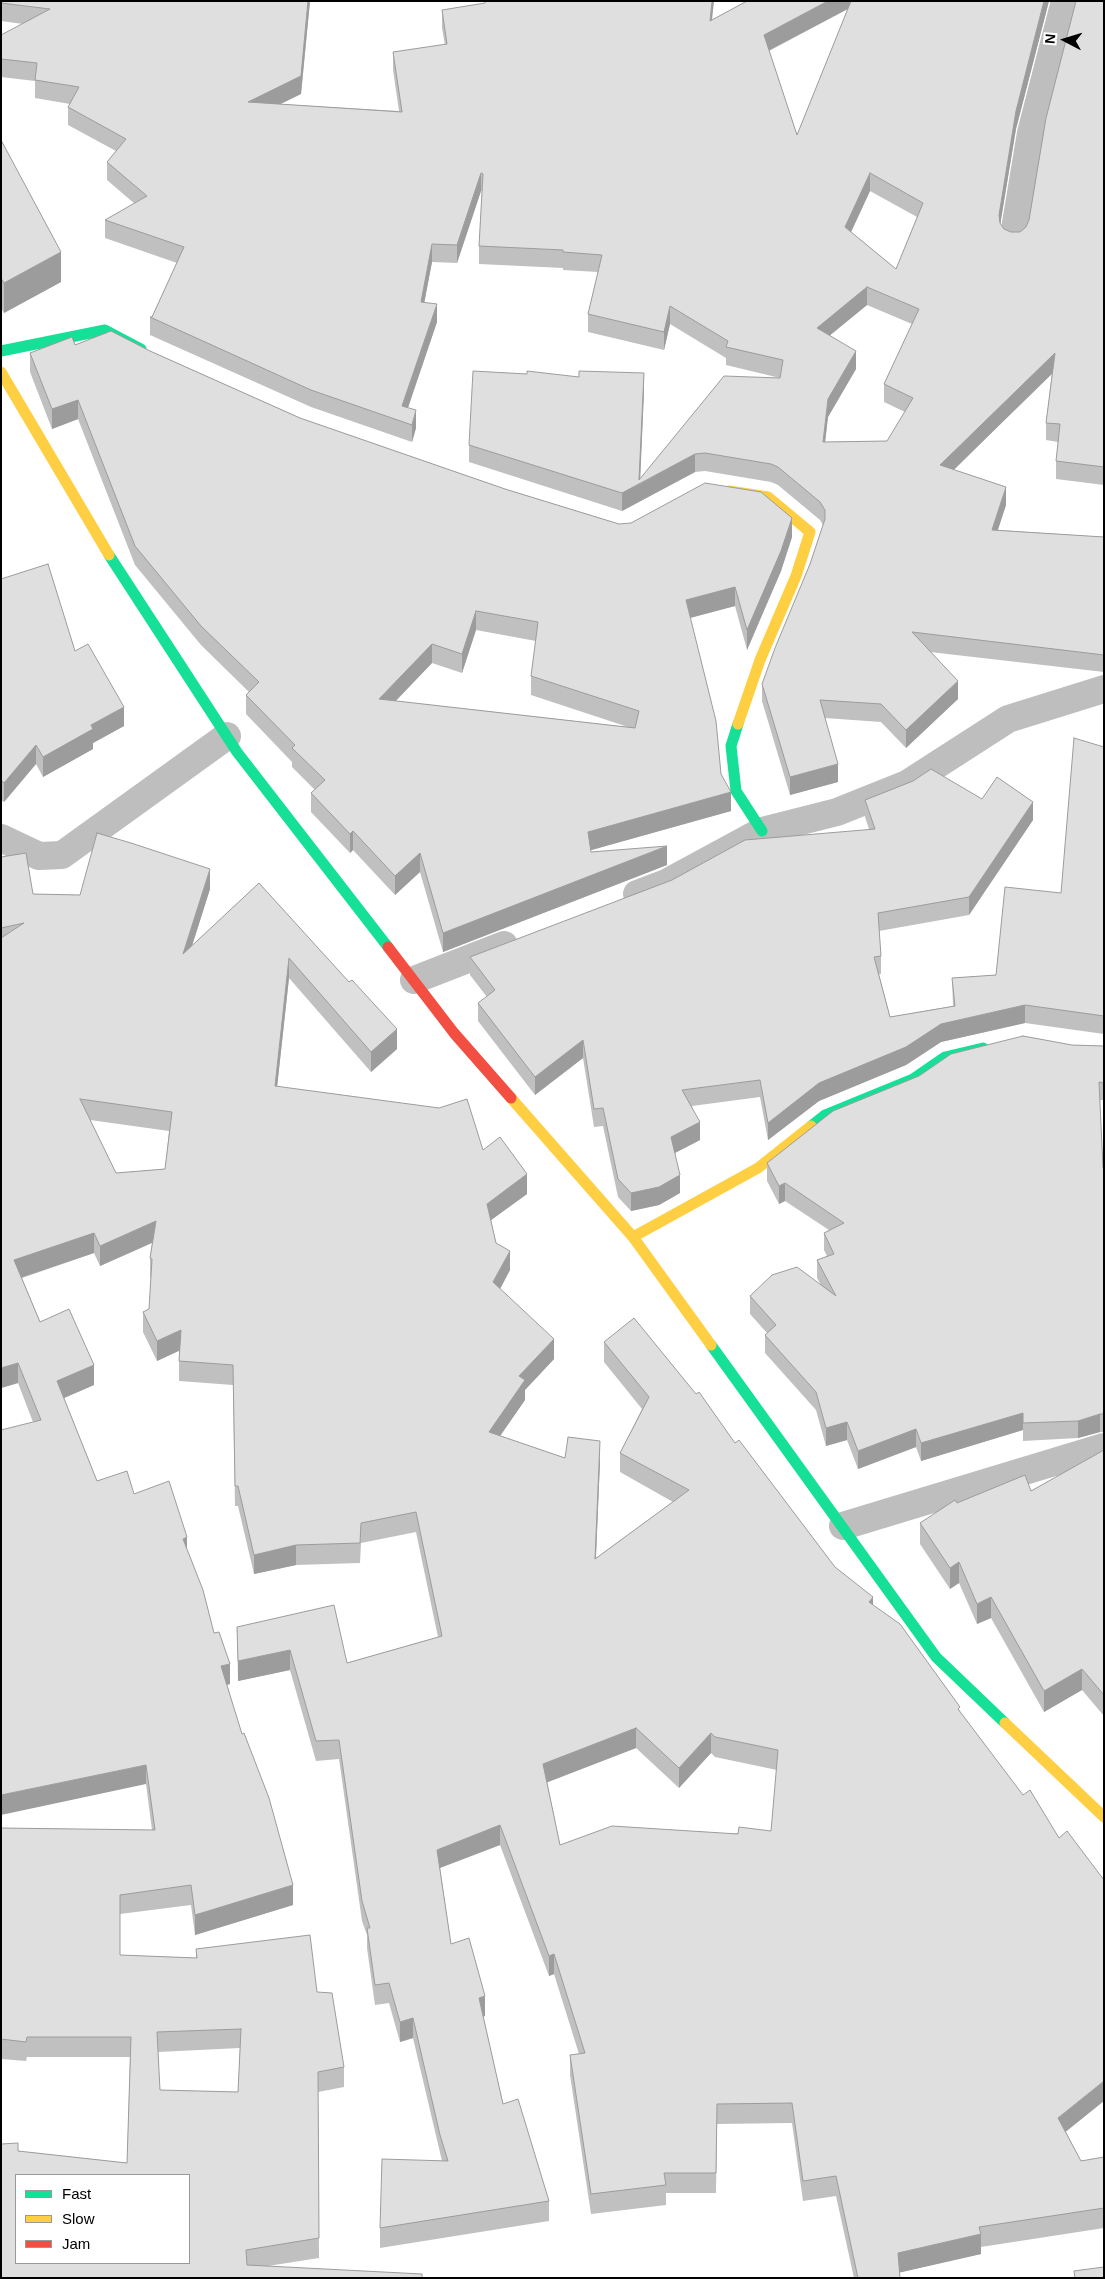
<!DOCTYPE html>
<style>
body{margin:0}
#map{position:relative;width:1105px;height:2279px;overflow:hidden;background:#fff;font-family:Arial,sans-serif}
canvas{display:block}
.frame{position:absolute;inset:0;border:2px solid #000;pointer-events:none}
.legend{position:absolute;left:15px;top:2174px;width:175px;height:90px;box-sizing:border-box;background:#fff;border:1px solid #999;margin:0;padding:6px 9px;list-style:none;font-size:15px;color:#000}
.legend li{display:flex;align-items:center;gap:10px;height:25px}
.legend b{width:25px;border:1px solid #999}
.north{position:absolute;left:1040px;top:15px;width:50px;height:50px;-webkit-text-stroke:4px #fff;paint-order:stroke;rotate:275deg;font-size:14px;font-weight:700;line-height:20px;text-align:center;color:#000}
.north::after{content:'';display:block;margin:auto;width:18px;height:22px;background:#000;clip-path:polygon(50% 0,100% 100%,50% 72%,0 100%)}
</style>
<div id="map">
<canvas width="1105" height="2279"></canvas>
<div class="frame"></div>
<ul class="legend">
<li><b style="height:6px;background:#16e098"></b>Fast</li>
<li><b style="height:6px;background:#ffcf43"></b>Slow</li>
<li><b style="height:6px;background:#f24e42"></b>Jam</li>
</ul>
<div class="north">N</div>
</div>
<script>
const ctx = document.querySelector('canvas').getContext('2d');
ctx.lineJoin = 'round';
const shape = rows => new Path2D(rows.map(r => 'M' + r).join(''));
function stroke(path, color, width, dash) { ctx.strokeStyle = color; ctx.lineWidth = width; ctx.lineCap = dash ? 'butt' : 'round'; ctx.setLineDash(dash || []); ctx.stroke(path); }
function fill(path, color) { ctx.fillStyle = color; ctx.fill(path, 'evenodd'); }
stroke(shape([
 [1014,235,1031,133,1065,1],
 [1,838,39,856,62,855,227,736],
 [637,894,666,883,762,831,837,812,907,784,1008,719,1104,689],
 [414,980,504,945],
 [843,1526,1104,1447]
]), '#bebebe', 28);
stroke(shape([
 [1,351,105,330,141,349],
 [109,555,237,752,388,947],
 [738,724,731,746,736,791,762,831],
 [811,1126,825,1115,913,1079,945,1057,983,1048],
 [711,1345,936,1657,1005,1723]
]), '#16e098', 11);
stroke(shape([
 [1,372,109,555],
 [729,491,768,497,810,532,796,576,760,660,738,724],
 [511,1098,633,1237,711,1345],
 [633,1237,758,1168,811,1126],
 [1005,1723,1104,1817]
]), '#ffcf43', 11);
stroke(shape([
 [388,947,454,1033,511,1098]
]), '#f24e42', 11);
fill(shape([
 [1,1,310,1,301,94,280,104,399,111,393,70,393,52,445,45,442,28,442,10,712,20,747,1,1049,1,1016,129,1000,224,1004,229,1011,232,1020,232,1026,227,1029,220,1104,1,1104,485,1056,479,1056,461,1058,442,1046,440,1046,423,1052,373,954,470,1006,505,998,530,1104,537,1104,672,930,652,958,699,906,748,881,722,825,718,838,782,790,795,762,701,762,684,810,564,823,525,820,520,778,485,771,482,705,471,695,472,622,511,469,462,469,445,644,391,640,479,780,378,726,365,726,358,670,324,664,350,588,332,588,314,598,272,563,270,563,268,479,264,479,246,482,191,481,191,457,263,432,262,424,303,437,322,408,408,416,428,412,442,311,407,150,335,150,317,152,317,177,263,105,238,105,220,135,204,107,180,107,162,116,151,68,125,68,107,70,104,35,98,35,81,1,77,1,35,23,24,1,21],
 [848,9,797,135,769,51],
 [870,191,917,217,896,269,851,232],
 [867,305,912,324,884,384,884,402,905,412,887,441,825,442,828,417,856,369,830,335],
 [1,140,61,282,4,313,1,308],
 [75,345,150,351,300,418,505,489,619,524,792,537,781,571,747,650,735,606,690,618,721,774,731,811,591,850,591,852,667,865,443,952,420,872,395,895,353,850,350,853,311,812,311,793,315,790,292,767,292,762,246,714,246,695,249,692,201,645,135,565,78,419,52,429,30,372,30,353],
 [476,630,536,641,531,676,531,695,628,727,396,701,432,663,462,673],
 [1,579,75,651,124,726,93,743,93,749,43,777,36,764,4,802,1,800],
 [1104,747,1104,1034,1025,1023,941,1042,906,1065,819,1101,768,1140,760,1097,692,1106,700,1140,675,1153,680,1193,659,1205,631,1211,618,1197,603,1126,594,1127,583,1058,535,1095,478,1021,478,1003,487,997,470,975,470,957,869,829,865,817,865,800,982,799,1033,820,969,915,879,931,881,956,881,974,879,974,890,1017,953,1006,952,978,996,975,1061,893],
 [1,857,33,894,80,895,210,889,192,946,259,883,397,1049,371,1072,289,978,277,1087,483,1150,527,1194,491,1220,496,1243,510,1270,500,1289,554,1359,525,1390,525,1400,500,1436,565,1458,600,1461,596,1558,673,1502,620,1472,620,1453,642,1409,604,1362,604,1342,735,1443,835,1567,873,1605,960,1711,1066,2132,1081,2161,1104,2157,1104,2228,981,2247,981,2254,900,2272,900,2278,854,2278,836,2196,803,2201,792,2123,717,2124,716,2193,666,2193,666,2205,591,2214,570,2075,570,2055,579,2054,554,1974,549,1976,500,1845,440,1868,451,1944,485,2016,483,2017,503,2104,549,2201,549,2221,380,2248,380,2228,442,2161,413,2038,400,2042,389,2003,375,2005,367,1948,367,1935,362,1921,339,1759,316,1761,290,1670,238,1681,237,1627,347,1663,438,1637,416,1532,361,1543,360,1563,296,1565,254,1574,238,1506,235,1506,233,1385,179,1381,179,1350,157,1361,143,1332,143,1312,149,1309,151,1278,150,1278,150,1258,152,1243,100,1266,94,1253,22,1278,40,1322,94,1385,64,1398,97,1481,134,1494,187,1551,230,1684,227,1685,293,1905,195,1935,191,1905,120,1914,120,1955,196,1958,196,1949,317,1992,344,2067,344,2087,318,2092,319,2258,268,2266,1,2278,18,2151,127,2163,130,2057,27,2057,26,2061,1,2059,1,1828,152,1830,146,1784,33,1422,18,1383,1,1388],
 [90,1120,169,1131,165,1169,116,1173],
 [636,1748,679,1788,711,1753,715,1757,777,1770,771,1831,560,1845,547,1782],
 [240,2048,238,2092,160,2090,158,2052],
 [1072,1045,1104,1046,1104,1100,1100,1100,1103,1168,1104,1168,1104,1432,1100,1432,1078,1438,1023,1441,1023,1430,921,1461,916,1447,858,1469,847,1440,826,1446,816,1410,765,1353,765,1335,767,1333,750,1314,750,1296,821,1285,817,1278,817,1260,827,1256,824,1250,824,1233,829,1230,785,1201,779,1204,767,1181,767,1163],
 [1104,1450,1104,1716,1082,1690,1044,1712,991,1618,977,1624,959,1583,950,1589,920,1544,920,1523,957,1503,1031,1491]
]), '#c0c0c0');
fill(shape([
 [308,1,310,1,301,94,248,120,248,102],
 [712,1,714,1,710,39,710,21],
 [828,1,857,1,857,4,764,53,764,35],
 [1044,1,1049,1,1016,129,999,232,999,215,1016,111],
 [481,173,481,191,457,263,457,245],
 [870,173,870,191,845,245,845,227],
 [432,244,432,262,421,320,421,302],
 [61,252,61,282,4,313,4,283],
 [867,287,867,305,817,346,817,328],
 [437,304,437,322,403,422,402,406],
 [670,306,670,324,664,350,664,332],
 [856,351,856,369,828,417,823,460,823,442,828,399],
 [1055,353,1055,371,940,483,940,465],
 [644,373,644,391,640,484,695,454,695,472,622,511,622,493],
 [78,400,78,419,52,429,52,409],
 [416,410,416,428,412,442,412,425],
 [1006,487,1006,505,992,547,992,530],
 [792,518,792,537,781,571,747,650,747,630],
 [735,587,735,606,686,619,686,600],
 [476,611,476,630,462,673,462,654],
 [432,644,432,663,379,718,379,699],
 [958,681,958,699,906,748,906,730],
 [124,707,124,726,93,743,93,749,43,777,43,757,91,725],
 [36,745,36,764,4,802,4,783],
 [838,764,838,782,790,795,790,777],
 [731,792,731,811,588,851,588,832],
 [1033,802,1033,820,969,915,969,897],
 [353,831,353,850,350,853,350,834],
 [667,846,667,865,443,952,443,933],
 [420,853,420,872,395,895,395,876],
 [210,869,210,889,183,974,183,954],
 [289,958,289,978,275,1106,275,1086],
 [1025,1005,1025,1023,941,1042,906,1065,819,1101,768,1140,768,1123,819,1083,941,1024],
 [397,1029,397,1049,371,1072,371,1052],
 [583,1040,583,1058,535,1095,535,1077],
 [700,1122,700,1140,671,1155,671,1137],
 [527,1174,527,1194,487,1223,487,1204],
 [680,1175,680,1193,659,1205,631,1211,631,1193],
 [785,1183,785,1201,779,1204,779,1186],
 [156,1221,156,1241,100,1266,100,1246],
 [94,1233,94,1253,14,1280,14,1260],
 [510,1251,510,1270,493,1302,493,1282],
 [181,1330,181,1350,157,1361,157,1341],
 [554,1339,554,1359,525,1390,525,1400,489,1452,489,1432,519,1376],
 [18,1363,18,1383,1,1388,1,1368],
 [94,1365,94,1385,57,1401,57,1381],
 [1023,1413,1023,1430,921,1461,921,1443],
 [1100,1414,1100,1432,1078,1438,1078,1421],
 [847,1422,847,1440,826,1446,826,1428],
 [916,1429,916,1447,858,1469,858,1451],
 [600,1441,600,1461,595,1579,595,1559],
 [187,1537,187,1557,183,1539],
 [296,1545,296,1565,254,1574,254,1555],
 [959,1562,959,1583,950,1589,950,1568],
 [873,1597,873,1617,869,1602],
 [991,1597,991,1618,977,1624,977,1604],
 [290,1650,290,1670,238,1681,238,1661],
 [230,1664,230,1684,221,1686,221,1666],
 [1082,1669,1082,1690,1044,1712,1044,1691],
 [636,1728,636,1748,543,1784,543,1764],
 [711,1733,711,1753,679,1788,679,1768],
 [146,1765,146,1784,1,1815,1,1795],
 [500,1825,500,1845,437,1869,437,1850],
 [293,1885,293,1905,195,1935,195,1915],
 [554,1954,554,1974,549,1976,549,1956],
 [485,1996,485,2016,479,2018,479,1998],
 [413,2018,413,2038,400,2042,400,2022],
 [1104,2081,1104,2101,1058,2138,1058,2118],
 [981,2234,981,2254,898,2273,898,2253]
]), '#9c9c9c');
const building = shape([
 [1,1,308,1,301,76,248,102,402,112,393,52,447,44,442,10,485,3,485,1,712,1,710,21,747,1,828,1,764,35,797,135,851,1,1044,1,1016,111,999,215,1000,223,1004,229,1011,232,1020,232,1026,227,1029,220,1046,118,1076,1,1104,1,1104,467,1056,461,1060,424,1046,423,1055,353,940,465,1006,487,992,530,1104,537,1104,655,912,632,958,681,906,730,881,704,820,700,838,764,790,777,762,684,775,648,810,564,825,519,825,510,820,502,778,467,771,464,705,453,695,454,622,493,469,445,473,371,527,374,527,371,579,377,579,371,644,373,639,480,724,376,780,378,783,360,726,347,728,341,670,306,664,332,588,314,602,255,563,252,563,250,479,246,483,174,481,173,457,245,432,244,421,302,437,304,402,406,416,410,412,425,311,390,150,317,152,317,184,247,105,220,147,196,107,162,126,139,68,107,79,87,35,80,37,63,1,59,1,35,50,9,1,3,1,1],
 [870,173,923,203,896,269,845,227,870,173],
 [867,287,919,309,884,384,913,398,887,441,823,442,828,399,856,351,817,328,867,287],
 [1,140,61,252,4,283,1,278,1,140],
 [111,331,150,351,300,418,505,489,619,524,631,523,705,483,761,492,792,518,781,551,747,630,735,587,686,600,716,721,721,774,731,792,588,832,591,852,667,846,443,933,420,853,395,876,353,831,350,834,311,793,325,780,292,748,295,745,246,695,259,682,201,626,135,546,78,400,52,409,30,353,72,337,75,345,111,331],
 [476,611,538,622,531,676,639,711,635,728,379,699,432,644,462,654,476,611],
 [48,564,75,651,88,644,124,707,91,725,93,729,43,757,36,745,4,783,1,780,1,579,48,564],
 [1074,738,1104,747,1104,1016,1025,1005,941,1024,906,1047,819,1083,768,1123,760,1080,682,1090,700,1122,671,1137,680,1175,659,1187,631,1193,618,1179,603,1108,594,1109,583,1040,535,1077,478,1003,495,990,470,957,672,880,745,840,875,829,865,800,913,781,931,769,982,799,997,777,1033,802,969,897,878,913,881,956,874,957,890,1017,955,1006,952,978,996,975,1005,887,1061,893,1074,738],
 [97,833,131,843,210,869,183,954,259,883,349,982,352,980,397,1029,371,1052,289,958,275,1086,439,1108,467,1099,483,1150,500,1137,527,1174,487,1204,496,1243,510,1251,493,1282,554,1339,519,1376,525,1380,489,1432,565,1458,568,1437,600,1441,595,1559,689,1490,620,1453,649,1397,604,1342,634,1318,696,1394,699,1392,735,1443,739,1440,835,1567,873,1597,869,1602,900,1624,960,1707,958,1709,1023,1795,1030,1790,1059,1838,1067,1831,1104,1880,1104,2081,1058,2118,1081,2161,1104,2157,1104,2208,979,2227,981,2234,898,2253,900,2278,858,2278,836,2176,803,2181,792,2103,717,2104,716,2173,664,2173,666,2185,591,2194,570,2055,585,2053,554,1954,549,1956,500,1825,437,1850,451,1944,469,1938,485,1996,479,1998,503,2104,518,2099,549,2201,380,2228,382,2159,448,2161,440,2135,413,2018,400,2022,389,1983,375,1985,367,1928,370,1928,362,1901,339,1740,316,1741,290,1650,238,1661,237,1627,334,1605,347,1663,442,1636,416,1512,361,1523,360,1543,296,1545,254,1555,238,1486,235,1486,233,1365,179,1361,181,1330,157,1341,143,1312,149,1309,152,1259,150,1258,156,1221,100,1246,94,1233,14,1260,40,1322,69,1309,94,1365,57,1381,97,1481,127,1471,134,1494,169,1481,187,1537,183,1539,203,1590,214,1633,219,1632,230,1664,221,1666,242,1734,244,1733,269,1798,293,1885,195,1915,191,1885,120,1895,120,1955,197,1958,196,1949,310,1935,317,1992,332,1993,344,2067,318,2072,319,2238,246,2250,247,2265,422,2274,422,2278,1,2278,1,2144,18,2143,18,2151,127,2163,131,2037,27,2037,26,2042,1,2039,1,1828,155,1830,146,1765,1,1795,1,1430,41,1420,18,1363,1,1368,1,938,24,923,1,928,1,857,26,853,33,894,80,895,97,833],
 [80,1099,172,1112,165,1169,116,1173,80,1099],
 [636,1728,679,1768,711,1733,715,1737,778,1750,771,1831,739,1827,738,1834,612,1826,560,1845,543,1764,636,1728],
 [241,2029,238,2092,160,2090,157,2032,241,2029],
 [16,2175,189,2175,189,2263,16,2263,16,2175],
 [1023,1036,1072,1045,1104,1046,1104,1083,1099,1082,1103,1168,1104,1168,1104,1414,1100,1414,1078,1421,1023,1423,1023,1413,921,1443,916,1429,858,1451,847,1422,826,1428,816,1392,765,1335,776,1325,750,1296,772,1275,797,1267,836,1296,817,1260,834,1254,824,1233,844,1223,785,1183,779,1186,767,1163,833,1111,919,1076,951,1054,1023,1036],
 [1104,1450,1104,1695,1082,1669,1044,1691,991,1597,977,1604,959,1562,950,1568,920,1523,955,1500,957,1503,1025,1475,1031,1491,1104,1450],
 [1104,2267,1104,2278,1075,2278,1074,2271,1104,2267]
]);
fill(building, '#dfdfdf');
stroke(building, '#9c9c9c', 1);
</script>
